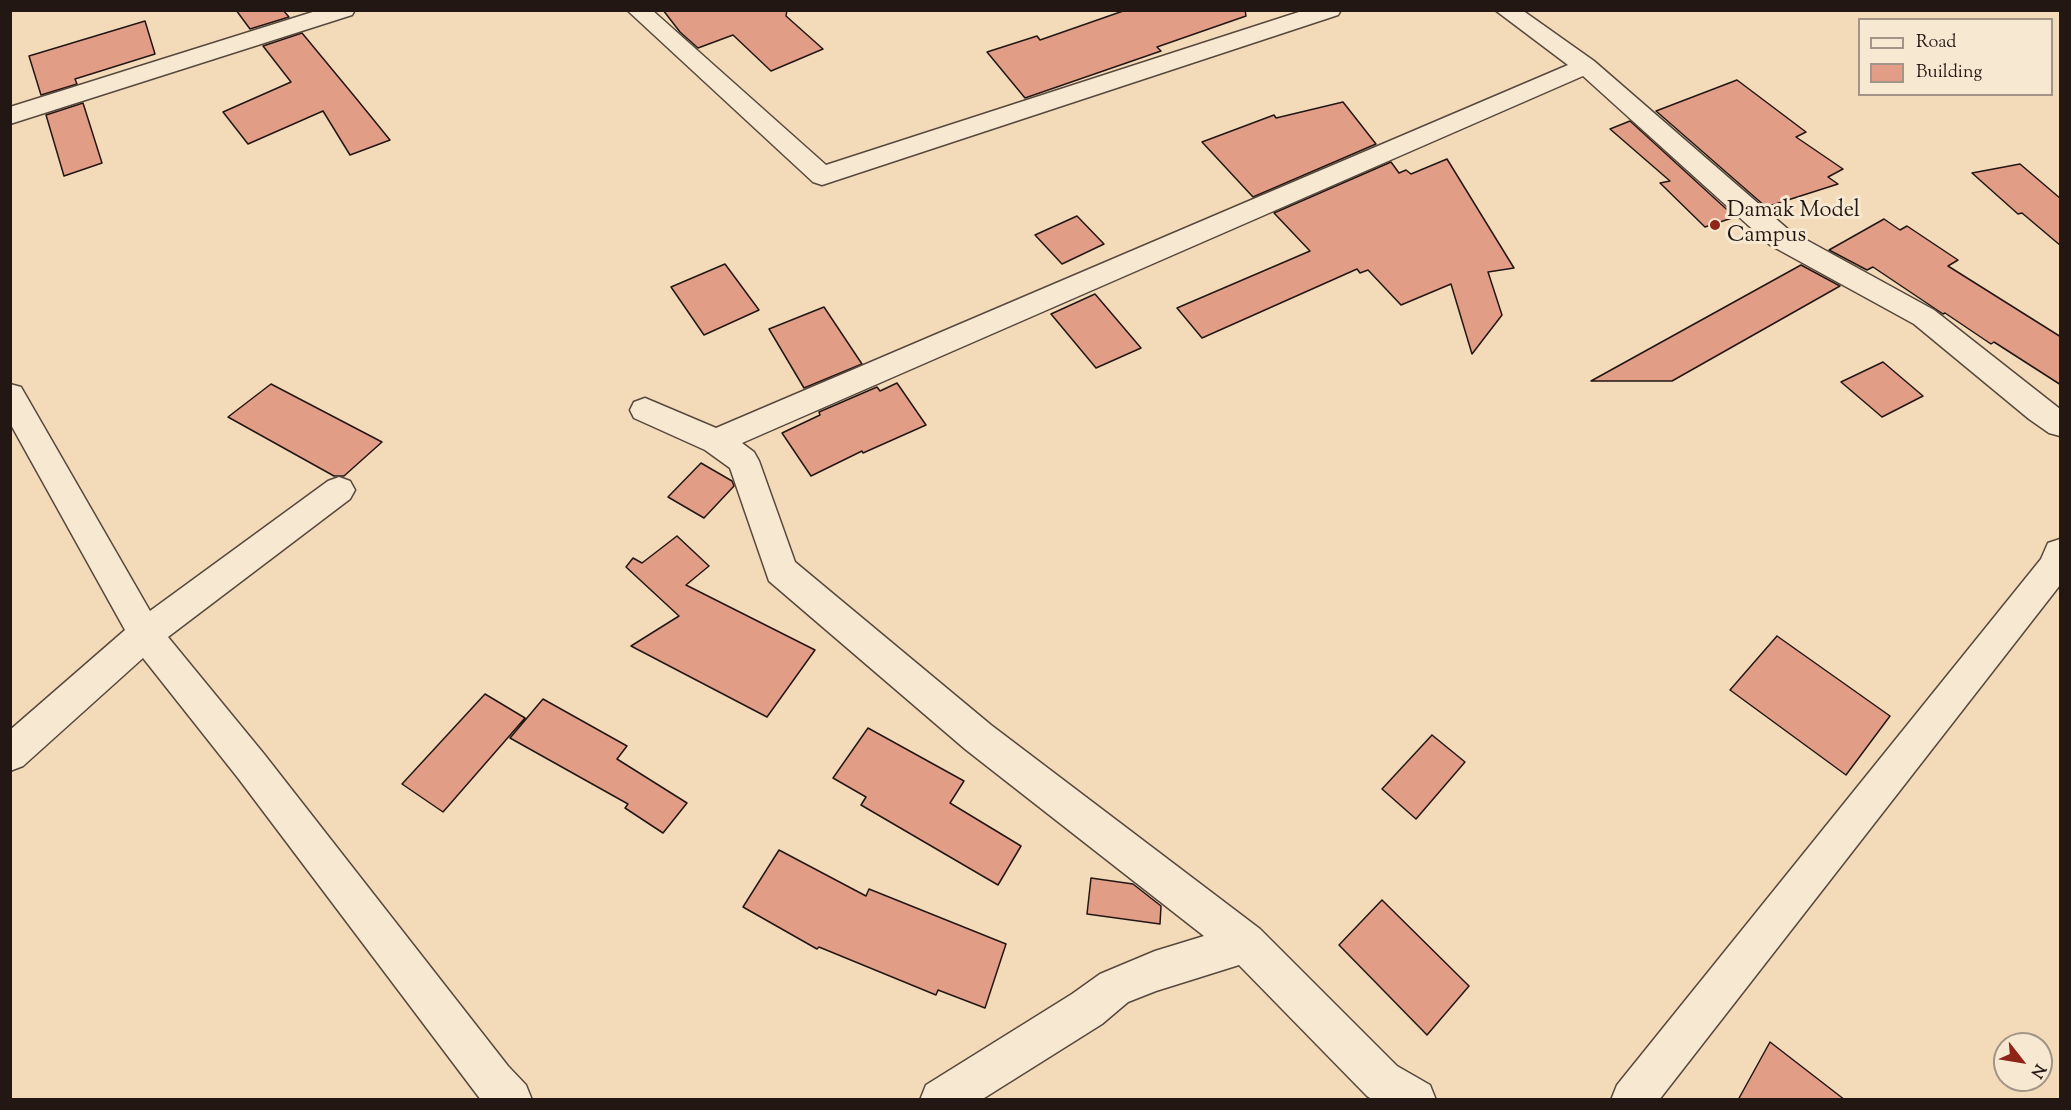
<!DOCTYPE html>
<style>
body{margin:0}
#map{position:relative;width:2071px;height:1110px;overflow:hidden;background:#f3dbba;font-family:"Sorts Mill Goudy",serif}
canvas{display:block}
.frame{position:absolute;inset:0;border:12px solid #231713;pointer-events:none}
.legend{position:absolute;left:1858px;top:18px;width:195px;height:78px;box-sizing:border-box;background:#f7e8d2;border:2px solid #a29486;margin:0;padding:8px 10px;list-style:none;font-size:18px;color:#231713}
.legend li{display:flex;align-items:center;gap:12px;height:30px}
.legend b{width:30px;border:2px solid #a29486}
.north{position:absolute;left:1993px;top:1032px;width:60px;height:60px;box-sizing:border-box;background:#f7e8d2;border:2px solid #a29486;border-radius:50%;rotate:121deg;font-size:16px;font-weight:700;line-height:24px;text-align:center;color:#231713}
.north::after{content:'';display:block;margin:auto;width:21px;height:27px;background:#8f2418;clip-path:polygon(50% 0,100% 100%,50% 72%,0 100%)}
</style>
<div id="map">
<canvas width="2071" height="1110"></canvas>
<div class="frame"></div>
<ul class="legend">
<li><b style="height:8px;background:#f7e8d2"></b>Road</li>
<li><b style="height:16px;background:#e29d87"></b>Building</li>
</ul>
<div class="north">N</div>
</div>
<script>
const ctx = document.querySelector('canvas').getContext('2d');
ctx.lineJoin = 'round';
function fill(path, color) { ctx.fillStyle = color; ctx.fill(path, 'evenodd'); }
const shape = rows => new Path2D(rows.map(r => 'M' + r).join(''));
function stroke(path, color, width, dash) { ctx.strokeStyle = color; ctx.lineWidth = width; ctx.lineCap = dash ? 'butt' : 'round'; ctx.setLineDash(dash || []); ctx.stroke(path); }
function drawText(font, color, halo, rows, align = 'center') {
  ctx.font = font + ' "Sorts Mill Goudy",serif'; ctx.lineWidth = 6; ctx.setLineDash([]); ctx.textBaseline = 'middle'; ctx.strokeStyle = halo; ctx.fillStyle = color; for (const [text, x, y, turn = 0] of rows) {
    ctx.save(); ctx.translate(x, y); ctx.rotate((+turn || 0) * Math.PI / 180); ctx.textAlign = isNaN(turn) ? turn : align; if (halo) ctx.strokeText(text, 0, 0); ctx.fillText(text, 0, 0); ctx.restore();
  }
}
const building = shape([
 [236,10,283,10,289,17,250,29,236,10],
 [663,10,787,10,786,16,823,49,771,71,733,35,698,48,680,32,663,10],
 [1126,10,1245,10,1246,16,1157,47,1161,51,1025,98,987,52,1037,36,1040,40,1126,10],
 [145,21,155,54,75,79,77,84,41,95,29,56,145,21],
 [302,33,355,97,390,140,350,155,323,111,248,144,223,112,291,82,263,46,302,33],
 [1737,80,1806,132,1796,137,1843,169,1828,177,1838,184,1766,207,1656,111,1737,80],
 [1343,102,1376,144,1253,197,1202,142,1274,115,1276,118,1343,102],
 [83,103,102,163,64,176,46,115,83,103],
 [1630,121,1735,217,1705,227,1660,183,1670,181,1610,129,1630,121],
 [1447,159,1514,268,1488,272,1502,315,1472,354,1451,284,1401,305,1368,270,1360,273,1357,269,1202,338,1177,308,1310,251,1274,213,1391,162,1399,173,1406,170,1411,174,1447,159],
 [2020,164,2061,199,2061,246,2022,213,2018,214,1972,173,2020,164],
 [1077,216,1104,244,1062,264,1035,235,1077,216],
 [1884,219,1900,230,1907,226,1958,260,1948,266,2061,337,2061,385,1994,342,1991,344,1945,313,1943,314,1873,267,1867,270,1829,250,1884,219],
 [725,264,759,310,704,335,671,287,725,264],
 [1801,265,1840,286,1672,381,1591,381,1801,265],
 [1095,294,1141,348,1096,368,1051,314,1095,294],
 [824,307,862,364,804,388,769,329,824,307],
 [1883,362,1923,396,1882,417,1841,382,1883,362],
 [897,383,926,425,863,453,862,451,811,476,782,433,820,415,819,412,877,387,880,391,897,383],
 [271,384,382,442,344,476,334,476,228,417,271,384],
 [701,463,732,481,734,486,704,518,668,497,701,463],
 [677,536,709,566,686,585,815,650,767,717,631,646,679,616,626,567,633,558,642,563,677,536],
 [1777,636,1890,716,1846,775,1730,690,1777,636],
 [485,694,525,718,443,812,402,784,485,694],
 [543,699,627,746,617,759,687,803,663,833,625,808,628,804,510,738,543,699],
 [868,728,964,781,950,803,1021,846,998,885,861,805,866,797,833,778,868,728],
 [1432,735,1465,762,1416,819,1382,789,1432,735],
 [779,850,866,896,869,889,1006,944,985,1008,938,990,936,995,819,947,817,949,743,907,779,850],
 [1091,878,1133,884,1161,906,1160,924,1087,914,1091,878],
 [1382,900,1469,986,1427,1035,1339,945,1382,900],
 [1770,1042,1845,1100,1738,1100,1770,1042]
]);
fill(building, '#e29d87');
stroke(building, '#231713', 1.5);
const minor = shape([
 [319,10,355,10,352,15,10,124,10,107,319,10],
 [627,10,652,10,826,165,1305,10,1341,10,1338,15,822,185,813,182,627,10],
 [1495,10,1522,10,1594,61,1790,231,1934,310,2060,409,2060,436,2049,433,2029,419,1914,324,1770,245,1583,76,742,443,754,452,759,461,795,562,991,725,1260,929,1397,1066,1430,1085,1436,1100,1373,1100,1367,1096,1239,965,1156,991,1128,1002,1102,1024,981,1100,920,1100,926,1085,1072,994,1100,974,1155,951,1204,936,965,749,769,581,730,468,705,450,634,418,630,410,634,402,645,398,716,428,1568,65,1495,10],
 [10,384,21,387,150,611,328,481,339,477,350,481,355,490,350,499,168,637,264,754,508,1066,526,1085,532,1100,481,1100,478,1096,238,778,143,658,23,766,10,771,10,730,125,630,10,423,10,384],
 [2060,539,2060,585,1659,1100,1611,1100,1617,1085,2041,559,2048,543,2060,539]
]);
stroke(minor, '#57483d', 3);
fill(minor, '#f7e8d2');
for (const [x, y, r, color] of [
 [1715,225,6,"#8f2418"]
]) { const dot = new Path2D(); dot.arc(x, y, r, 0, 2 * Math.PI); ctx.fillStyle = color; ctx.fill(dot); stroke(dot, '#f7e8d2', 2); }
drawText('22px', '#231713', '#f7e8d2', [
 ["Damak Model",1727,212],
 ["Campus",1727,237]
], 'left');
</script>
